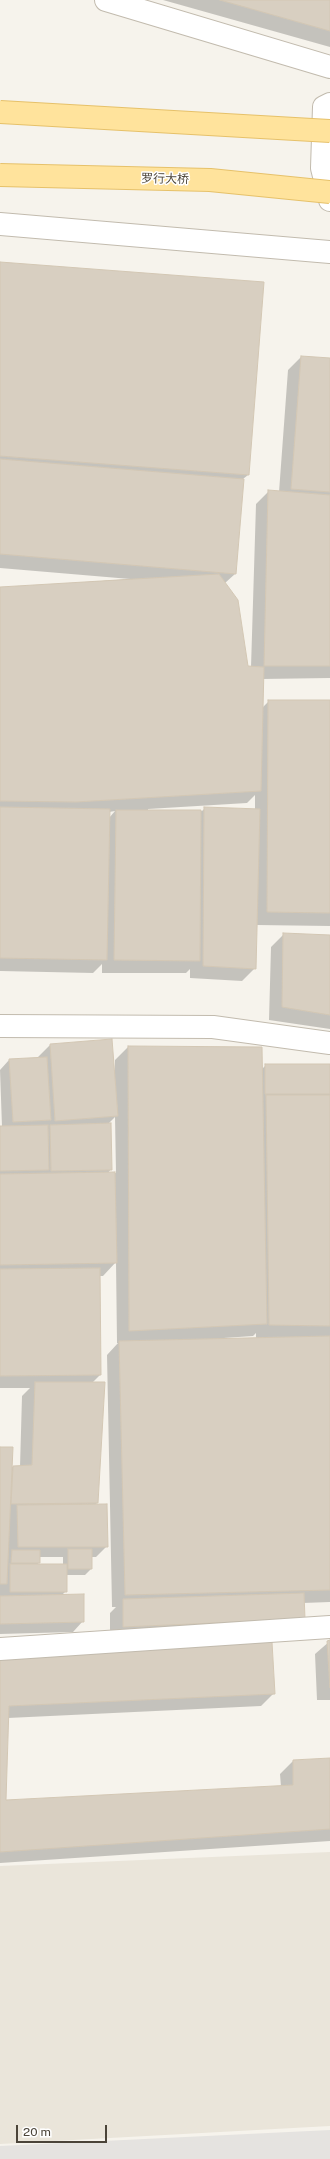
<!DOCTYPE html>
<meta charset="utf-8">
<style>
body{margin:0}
#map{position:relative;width:330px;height:2159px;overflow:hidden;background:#f6f3ec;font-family:"Public Sans",sans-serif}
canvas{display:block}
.scale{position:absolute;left:16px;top:2125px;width:91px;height:18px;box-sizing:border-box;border:2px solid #4b4439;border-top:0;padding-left:5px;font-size:12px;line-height:14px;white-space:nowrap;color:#4b4439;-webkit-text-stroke:3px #fff;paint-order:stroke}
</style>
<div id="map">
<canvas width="330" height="2159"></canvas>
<div class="scale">20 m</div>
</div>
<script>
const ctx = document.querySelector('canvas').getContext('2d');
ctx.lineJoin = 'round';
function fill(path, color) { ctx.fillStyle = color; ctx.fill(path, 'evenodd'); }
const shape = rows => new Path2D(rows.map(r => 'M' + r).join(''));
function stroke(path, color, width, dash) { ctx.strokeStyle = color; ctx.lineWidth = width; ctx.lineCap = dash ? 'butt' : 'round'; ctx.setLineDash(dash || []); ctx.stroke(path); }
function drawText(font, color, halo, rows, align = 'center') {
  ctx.font = font + ' "Public Sans","Noto Sans SC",sans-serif'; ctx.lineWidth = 3; ctx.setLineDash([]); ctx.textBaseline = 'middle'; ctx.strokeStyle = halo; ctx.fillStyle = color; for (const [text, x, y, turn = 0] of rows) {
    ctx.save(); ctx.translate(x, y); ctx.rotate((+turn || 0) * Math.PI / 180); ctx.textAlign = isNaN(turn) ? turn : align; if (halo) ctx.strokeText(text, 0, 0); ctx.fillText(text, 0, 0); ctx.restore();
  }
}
fill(shape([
 [330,1852,330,2126,0,2144,0,1866]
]), '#eae5da');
fill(shape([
 [330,2130,330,2159,0,2159,0,2146]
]), '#e5e3e0');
fill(shape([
 [163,0,330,0,330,47],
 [0,263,248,475,243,479,235,574,225,583,247,667,251,667,256,504,269,491,279,492,288,370,301,357,330,359,330,678,262,679,262,708,269,701,330,701,330,926,256,925,255,968,242,981,190,978,190,969,186,973,102,973,102,964,93,973,0,971,0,588,130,579,0,568],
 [255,795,255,810,205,808,202,811,148,811,148,809,247,803],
 [115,811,109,818,109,812],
 [284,934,330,936,330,1029,269,1020,271,947],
 [50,1045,114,1072,115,1071,115,1060,128,1047,262,1069,266,1065,330,1065,330,1602,303,1603,304,1619,110,1639,110,1613,116,1607,112,1607,107,1355,118,1343,117,1343,116,1262,103,1276,99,1276,100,1375,92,1383,97,1503,95,1505,107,1546,96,1557,91,1557,91,1569,85,1575,66,1575,66,1591,62,1595,83,1621,73,1632,0,1634,0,1448,11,1467,20,1467,22,1396,30,1388,0,1388,0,1127,2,1127,0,1070,9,1060,37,1058],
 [115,1117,116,1173,108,1173,111,1169,108,1124],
 [256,1333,256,1339,224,1339,224,1338,253,1336],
 [39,1557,63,1557,63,1565,36,1565,39,1563],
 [330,1641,330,1700,317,1700,315,1654],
 [0,1660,274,1693,261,1706,8,1718,5,1801,281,1787,280,1774,293,1761,330,1759,330,1841,0,1863]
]), '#0003');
const building = shape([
 [220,0,330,0,330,31,220,0],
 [0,262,264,282,249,475,0,456,0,262],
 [301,356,330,358,330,492,291,489,301,356],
 [0,459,244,479,236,574,0,554,0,459],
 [268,490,330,495,330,666,264,666,268,490],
 [219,574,238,600,248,666,264,667,261,791,76,802,0,801,0,587,219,574],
 [268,700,330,700,330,913,267,912,268,700],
 [0,807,110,809,107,960,0,958,0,807],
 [204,807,260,809,256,969,203,966,204,807],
 [116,810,201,810,200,961,114,960,116,810],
 [283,933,330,935,330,1015,282,1007,283,933],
 [112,1039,118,1116,55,1121,50,1044,112,1039],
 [128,1046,262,1047,267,1324,129,1331,128,1046],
 [47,1057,51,1120,13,1122,9,1059,47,1057],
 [265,1064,330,1064,330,1094,265,1094,265,1064],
 [266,1095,330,1095,330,1326,269,1325,266,1095],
 [111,1123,112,1170,51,1171,50,1125,111,1123],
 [48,1125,49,1170,0,1171,0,1126,48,1125],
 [115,1172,117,1263,0,1265,0,1174,115,1172],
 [100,1268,101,1375,0,1376,0,1269,100,1268],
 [330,1336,330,1590,125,1595,119,1341,330,1336],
 [35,1382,105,1382,98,1503,11,1504,13,1466,32,1465,35,1382],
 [0,1447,13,1447,7,1584,0,1584,0,1447],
 [107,1504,108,1547,18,1547,17,1505,107,1504],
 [68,1549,92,1549,92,1569,68,1569,68,1549],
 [12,1550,40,1550,40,1563,11,1563,12,1550],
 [10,1564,67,1564,67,1592,10,1592,10,1564],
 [304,1593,305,1619,123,1627,123,1599,304,1593],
 [84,1594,84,1622,0,1624,0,1596,84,1594],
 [330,1640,330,1688,327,1641,330,1640],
 [272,1642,275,1694,9,1706,6,1800,293,1785,293,1760,330,1758,330,1829,0,1852,0,1659,272,1642]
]);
fill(building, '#d8cfc1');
stroke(building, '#d3c7b4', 1);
const minor = shape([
 [106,0,330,67],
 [330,104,324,107,322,168,330,200],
 [0,224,330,252],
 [0,1026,213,1027,330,1043],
 [0,1649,330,1627]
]);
stroke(minor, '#c2bbae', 24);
stroke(minor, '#fff', 22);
const majorBridge = shape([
 [0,112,330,131],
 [0,175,210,180,330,192]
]);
stroke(majorBridge, '#e6c16a', 24, []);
stroke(majorBridge, '#ffe39c', 22);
drawText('12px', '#4b4439', '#fff', [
 ["罗行大桥",165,179,1]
]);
</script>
